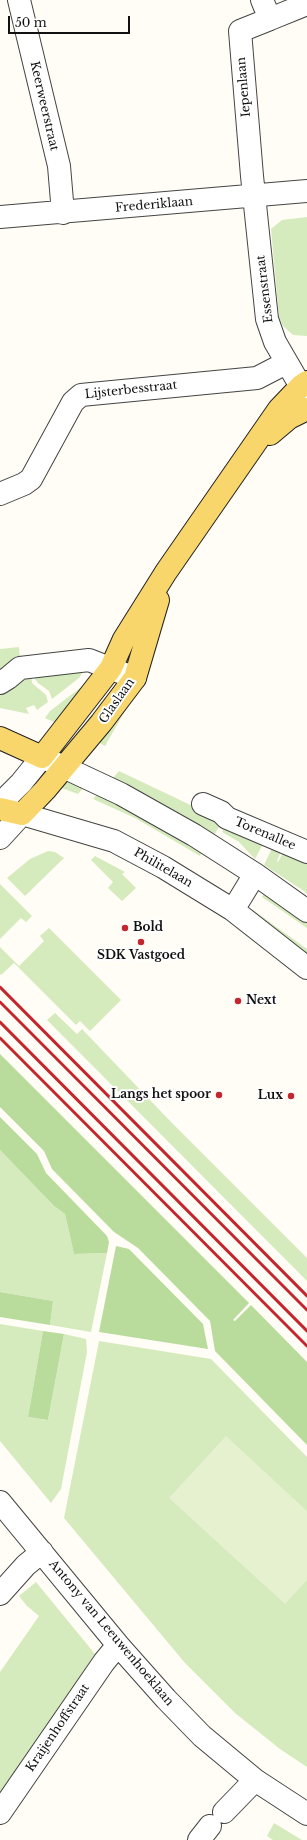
<!DOCTYPE html>
<style>
body{margin:0}
#map{position:relative;width:307px;height:1840px;overflow:hidden;background:#fffdf5;font-family:"Libre Baskerville",serif}
canvas{display:block}
.scale{position:absolute;left:8px;top:16px;width:122px;height:18px;box-sizing:border-box;border:2px solid #111;border-top:0;padding-left:5px;font-size:12px;line-height:14px;white-space:nowrap;color:#111;-webkit-text-stroke:3px #fff;paint-order:stroke}
</style>
<div id="map">
<canvas width="307" height="1840"></canvas>
<div class="scale">50 m</div>
</div>
<script>
const ctx = document.querySelector('canvas').getContext('2d');
ctx.lineJoin = 'round';
function fill(path, color) { ctx.fillStyle = color; ctx.fill(path, 'evenodd'); }
const shape = rows => new Path2D(rows.map(r => 'M' + r).join(''));
function stroke(path, color, width, dash) { ctx.strokeStyle = color; ctx.lineWidth = width; ctx.lineCap = dash ? 'butt' : 'round'; ctx.setLineDash(dash || []); ctx.stroke(path); }
function drawText(font, color, halo, rows, align = 'center') {
  ctx.font = font + ' "Libre Baskerville",serif'; ctx.lineWidth = 4; ctx.setLineDash([]); ctx.textBaseline = 'middle'; ctx.strokeStyle = halo; ctx.fillStyle = color; for (const [text, x, y, turn = 0] of rows) {
    ctx.save(); ctx.translate(x, y); ctx.rotate((+turn || 0) * Math.PI / 180); ctx.textAlign = isNaN(turn) ? turn : align; if (halo) ctx.strokeText(text, 0, 0); ctx.fillText(text, 0, 0); ctx.restore();
  }
}
fill(shape([
 [307,217,307,336,293,335,283,326,279,317,271,229,282,220],
 [19,647,20,658,0,677,0,649],
 [85,668,79,678,52,699,49,691,38,683,35,679,35,674],
 [31,675,32,683,46,695,48,702,37,710,34,705,26,708,29,714,0,708,0,692],
 [84,685,56,723,45,718,50,711],
 [133,697,105,746,98,742],
 [119,771,201,810,221,824,214,835,165,806,112,779],
 [60,777,84,787,78,794,56,786],
 [98,793,203,850,200,856,135,818,93,799],
 [225,826,264,842,255,859,239,842,222,832],
 [273,846,281,851,277,861,278,862,284,851,307,861,307,893,264,865],
 [48,851,55,852,64,858,25,896,7,878,30,859],
 [95,856,125,872,122,874,136,888,122,901,108,888,113,882,91,860],
 [0,884,32,916,26,922,21,918,0,939],
 [264,893,307,920,307,928,262,897],
 [253,910,307,949,307,958,250,916],
 [49,928,121,1000,90,1031,80,1021,76,1025,14,963,1,975,0,974,0,947,19,966,44,941,40,936],
 [55,1013,77,1034,82,1029,172,1123,307,1258,307,1281,47,1020],
 [0,1150,54,1206,65,1214,74,1254,107,1253,91,1332,50,1325,53,1301,0,1292],
 [0,1324,43,1331,28,1417,48,1420,64,1334,86,1339,87,1352,61,1489,51,1503,0,1441],
 [99,1341,211,1359,307,1457,307,1767,280,1749,235,1713,185,1663,64,1518],
 [36,1582,95,1654,0,1795,0,1672,39,1616,27,1606,19,1596],
 [274,1823,302,1840,273,1840,267,1836]
]), '#d5ebbd');
fill(shape([
 [0,1054,249,1303,233,1320,235,1321,251,1305,307,1362,307,1445,215,1351,210,1321,138,1248,114,1232,52,1169,44,1151,0,1107],
 [0,1117,37,1154,46,1173,107,1236,109,1242,107,1253,74,1254,65,1214,54,1206,0,1150],
 [116,1246,129,1249,203,1324,208,1349,99,1332],
 [0,1292,53,1301,50,1325,0,1317],
 [43,1331,64,1334,48,1420,28,1417]
]), '#b9dc9c');
fill(shape([
 [226,1436,307,1511,307,1580,285,1604,169,1498]
]), '#e6f2cf');
const minor = shape([
 [19,0,59,166,63,213],
 [262,0,270,19,240,31,252,176,267,319,275,342,307,397],
 [270,19,307,4],
 [0,217,307,191],
 [0,494,24,484,31,479,73,402,81,395,257,378,286,363],
 [0,683,8,678,20,668,89,660,135,678],
 [42,757,121,794,194,835,255,874,307,911],
 [0,804,21,783,42,757],
 [203,804,221,812,227,818,307,852],
 [22,814,114,841,163,867,233,910,307,968],
 [0,838,22,814],
 [233,910,255,874],
 [0,1502,118,1645,166,1699,202,1736,255,1780,307,1814],
 [0,1594,26,1565,42,1552],
 [224,1812,255,1780],
 [0,1813,104,1662,118,1645],
 [199,1840,210,1826]
]);
const major = shape([
 [270,434,289,418,307,409],
 [0,738,42,757,111,668,124,639,166,572,279,409,301,386,307,382],
 [0,809,22,814,45,790,101,723,135,678,158,600]
]);
stroke(minor, '#444', 24);
stroke(major, '#222', 24);
stroke(minor, '#fff', 22);
stroke(major, '#f9d66b', 22);
stroke(shape([
 [0,987,307,1296],
 [0,1002,307,1310],
 [0,1022,307,1331],
 [0,1038,307,1346]
]), '#c4262e', 3);
for (const [x, y, r, color] of [
 [125,928,4,"#c4262e"],
 [141,942,4,"#c4262e"],
 [238,1001,4,"#c4262e"],
 [219,1095,4,"#c4262e"],
 [291,1096,4,"#c4262e"]
]) { const dot = new Path2D(); dot.arc(x, y, r, 0, 2 * Math.PI); ctx.fillStyle = color; ctx.fill(dot); stroke(dot, '#fff', 1.5); }
drawText('12px', '#111', '#fff', [
 ["Iepenlaan",244,87,-95],
 ["Keerweerstraat",44,106,77],
 ["Frederiklaan",154,205,-5],
 ["Essenstraat",265,289,-97],
 ["Lijsterbesstraat",131,390,-6],
 ["Glaslaan",117,701,-55],
 ["Torenallee",265,834,23],
 ["Philitelaan",163,868,30],
 ["Antony van Leeuwenhoeklaan",111,1633,50],
 ["Kraijenhoffstraat",58,1728,-56]
]);
drawText('bold 12px', '#111', '#fff', [
 ["Bold",133,928],
 ["SDK Vastgoed",141,956,"center"],
 ["Next",246,1001],
 ["Langs het spoor",211,1095,"right"],
 ["Lux",283,1096,"right"]
], 'left');
</script>
